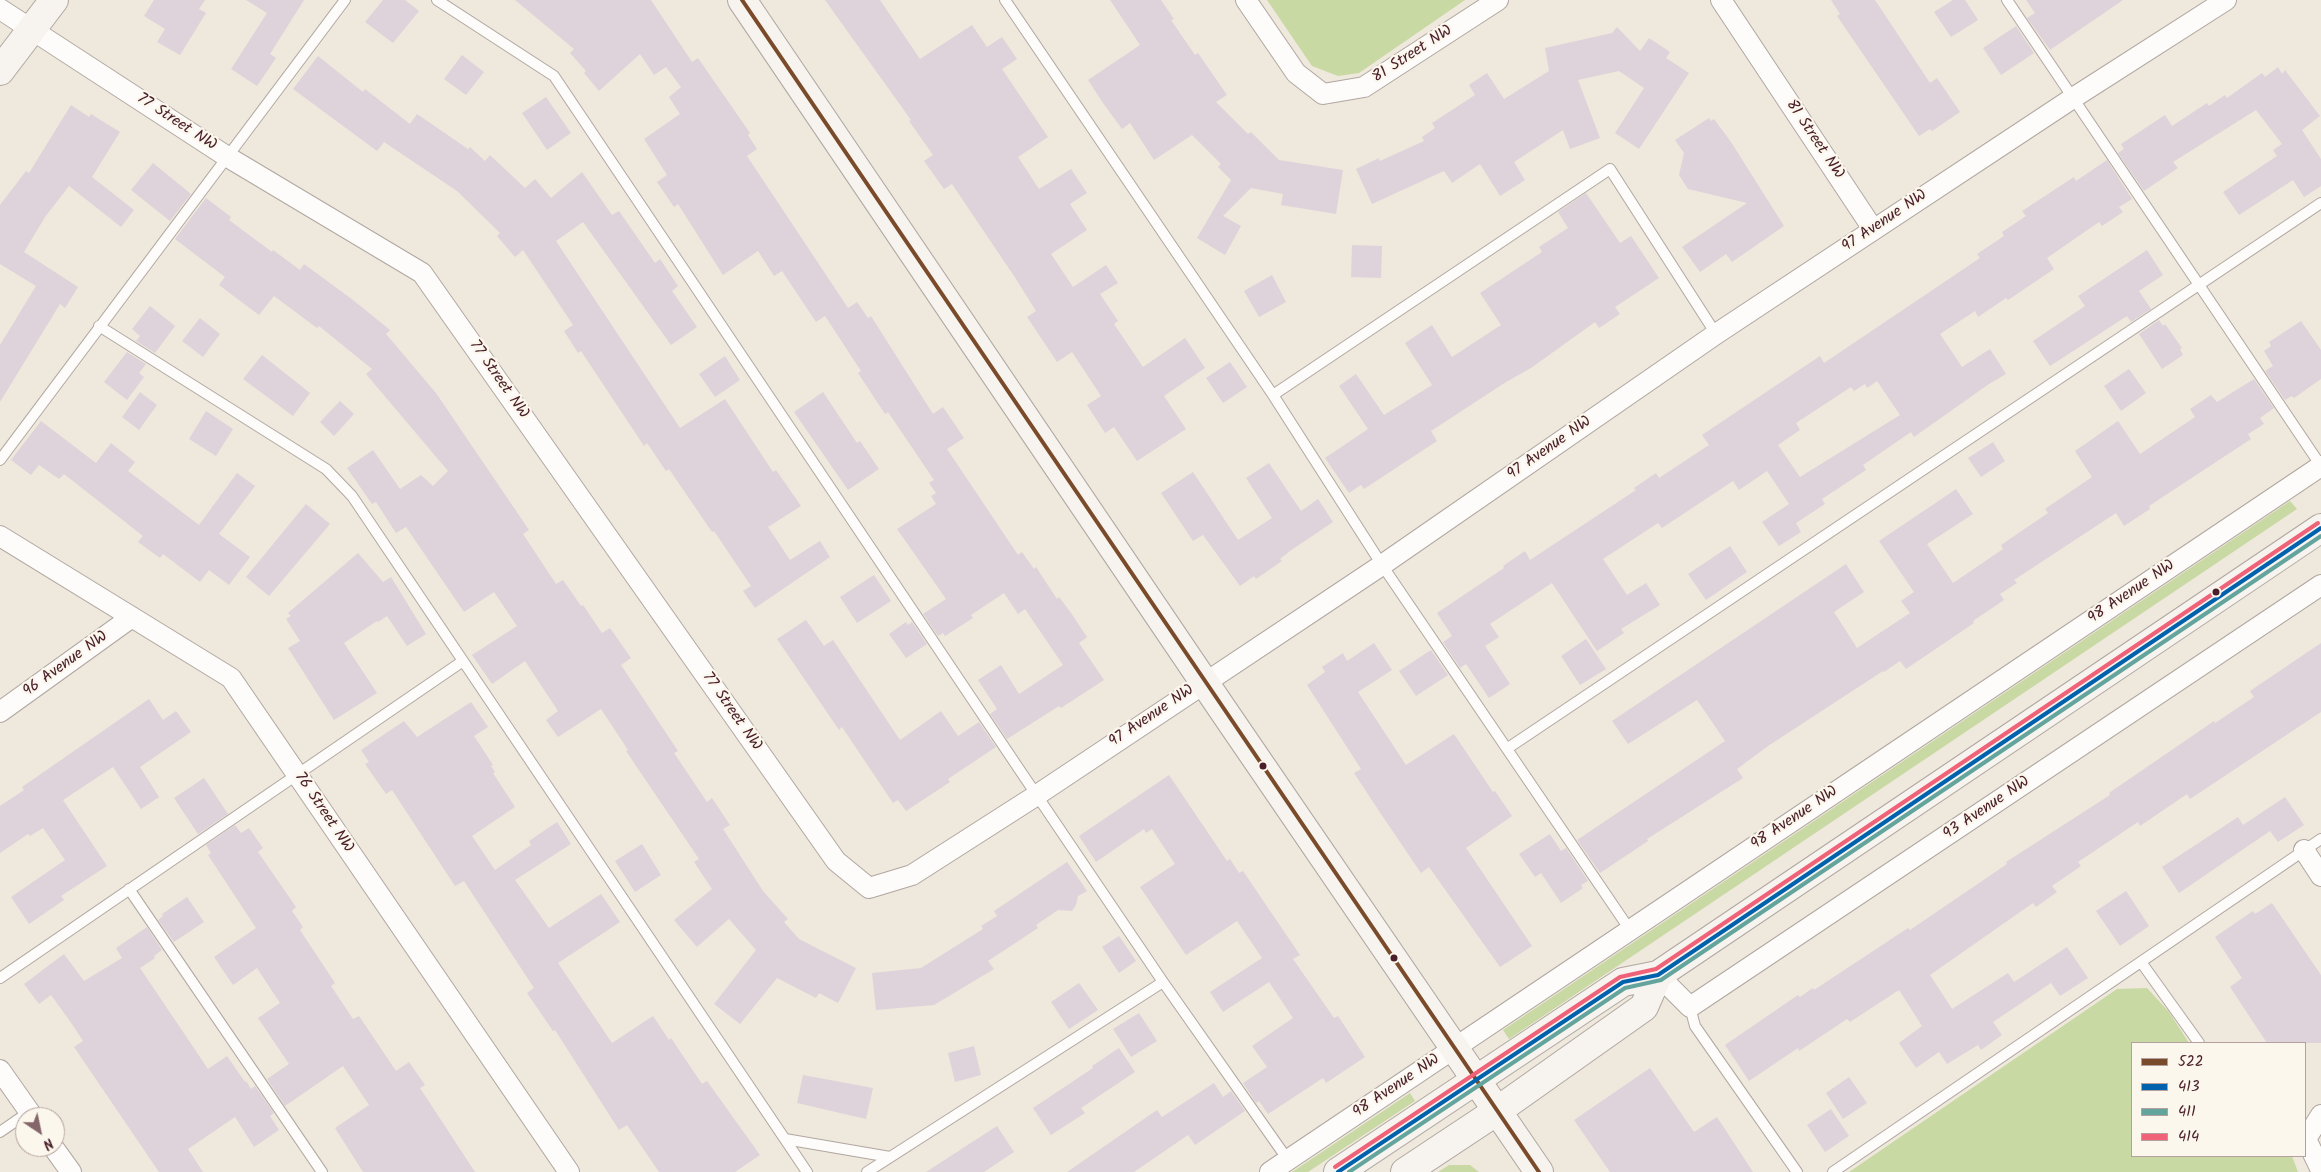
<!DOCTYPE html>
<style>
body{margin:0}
#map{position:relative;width:2321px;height:1172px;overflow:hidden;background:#efe8dc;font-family:Kalam,sans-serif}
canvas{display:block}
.legend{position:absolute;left:2131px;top:1042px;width:175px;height:115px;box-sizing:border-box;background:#fbf7ec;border:1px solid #b4a19f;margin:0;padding:6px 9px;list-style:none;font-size:15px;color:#4a1f2b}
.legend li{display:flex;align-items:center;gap:10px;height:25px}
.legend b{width:25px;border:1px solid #b4a19f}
.north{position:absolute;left:15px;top:1107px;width:50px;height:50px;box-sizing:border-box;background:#fbf7ec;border:1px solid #b4a19f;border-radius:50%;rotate:146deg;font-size:14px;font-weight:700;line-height:20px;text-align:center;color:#4a1f2b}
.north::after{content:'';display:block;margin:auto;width:18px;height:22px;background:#846569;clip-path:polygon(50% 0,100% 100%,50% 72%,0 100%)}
</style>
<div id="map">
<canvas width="2321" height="1172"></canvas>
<ul class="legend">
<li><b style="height:6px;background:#7a4b2a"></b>522</li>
<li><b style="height:6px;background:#0062ad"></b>413</li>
<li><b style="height:6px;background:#63a59d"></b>411</li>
<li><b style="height:6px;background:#ef6278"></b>414</li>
</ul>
<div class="north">N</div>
</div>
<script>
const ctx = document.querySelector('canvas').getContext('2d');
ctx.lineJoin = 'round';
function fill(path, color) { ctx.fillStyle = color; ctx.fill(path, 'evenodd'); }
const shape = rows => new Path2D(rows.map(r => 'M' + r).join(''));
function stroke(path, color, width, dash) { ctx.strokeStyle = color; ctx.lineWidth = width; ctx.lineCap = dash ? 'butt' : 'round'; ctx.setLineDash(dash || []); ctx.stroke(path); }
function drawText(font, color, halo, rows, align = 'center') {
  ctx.font = font + ' Kalam,sans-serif'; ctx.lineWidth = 4.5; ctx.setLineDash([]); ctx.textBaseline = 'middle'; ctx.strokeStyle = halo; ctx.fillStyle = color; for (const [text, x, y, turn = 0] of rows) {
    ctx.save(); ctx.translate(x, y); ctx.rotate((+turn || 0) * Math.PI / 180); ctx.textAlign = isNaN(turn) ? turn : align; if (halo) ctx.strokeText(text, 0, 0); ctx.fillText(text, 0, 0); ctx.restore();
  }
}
fill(shape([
 [1267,0,1465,0,1359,73,1338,76,1312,66],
 [2290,501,2297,509,1509,1039,1503,1030],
 [2147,988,2169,1012,2189,1043,2132,1043,2132,1156,2292,1156,2298,1172,1849,1172,2117,989],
 [1410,1093,1415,1101,1308,1172,1292,1172],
 [1449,1165,1470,1165,1479,1172,1438,1172]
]), '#c8d9a4');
fill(shape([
 [154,0,205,0,199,9,206,13,180,55,157,42,165,29,144,16],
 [246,0,304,0,270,54,276,58,257,86,231,69,267,13],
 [383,0,405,0,419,11,393,43,365,22],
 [515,0,651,0,692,62,698,58,750,133,748,135,757,149,747,156,848,308,857,302,868,318,871,316,933,414,943,407,964,438,947,449,1018,555,1022,552,1034,569,1036,567,1057,599,1059,597,1071,613,1087,637,1079,643,1104,680,1061,708,1059,706,1007,739,990,714,997,709,978,680,1001,665,1019,694,1063,665,1025,609,1018,614,1004,593,971,615,973,618,945,636,943,633,938,636,923,614,946,599,897,529,936,504,931,496,936,493,929,483,934,480,888,412,885,414,858,373,861,371,825,316,816,322,782,271,774,276,758,251,723,275,678,204,674,207,657,182,667,175,644,139,680,114,669,97,681,87,666,67,654,75,640,54,599,91,584,73,586,71,570,53,574,49],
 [825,0,880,0,920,59,972,25,987,47,1002,37,1017,59,1002,69,1048,137,1018,157,1039,189,1071,169,1087,193,1070,204,1087,230,1051,254,1073,287,1106,265,1118,283,1100,294,1118,321,1114,324,1143,367,1185,338,1205,368,1164,396,1186,429,1137,461,1114,427,1105,433,1087,405,1101,396,1072,352,1057,362,1027,317,1036,311,1016,279,952,184,944,189,924,161,933,155,909,121,911,120],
 [1110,0,1161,0,1174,19,1171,20,1195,55,1198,53,1227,95,1216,102,1248,134,1251,132,1279,160,1343,170,1336,214,1281,205,1283,194,1251,188,1223,216,1241,226,1225,255,1197,238,1231,180,1218,167,1221,164,1192,135,1154,160,1130,123,1122,129,1103,103,1088,80,1140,45],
 [1831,0,1875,0,1930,83,1937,78,1960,112,1932,131,1930,129,1919,136,1837,16,1840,14],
 [1953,0,1965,0,1978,20,1951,37,1934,12],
 [2026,0,2123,0,2050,50,2027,18,2035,13],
 [2016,26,2034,53,2001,75,1983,48],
 [1617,27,1640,51,1649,38,1670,52,1666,58,1689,73,1639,149,1615,133,1644,88,1619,71,1578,80,1600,138,1570,149,1563,130,1514,162,1525,180,1500,196,1480,164,1452,183,1444,171,1372,204,1356,169,1379,158,1380,161,1424,141,1422,137,1435,128,1432,123,1475,95,1469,85,1487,73,1504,99,1549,71,1545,48,1612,33],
 [462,55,484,72,466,95,444,79],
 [318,56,363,92,365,89,410,124,417,114,468,149,470,147,485,161,490,155,525,188,535,179,551,198,582,172,612,215,619,211,655,263,660,259,678,286,672,291,697,327,671,345,583,222,556,241,680,428,725,399,773,472,776,470,801,506,768,527,790,560,820,541,830,557,755,608,743,591,751,586,714,531,712,532,669,469,666,471,647,443,644,446,581,351,578,353,564,331,573,325,523,250,515,257,497,236,500,233,457,191,384,142,377,151,293,89],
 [2278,67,2282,74,2285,70,2320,116,2302,130,2321,159,2321,186,2304,197,2293,180,2239,215,2223,192,2277,156,2273,150,2282,144,2256,110,2173,162,2178,168,2144,191,2118,153,2124,149,2121,144,2165,115,2172,126,2207,103,2209,106,2225,95,2227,98,2262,73,2265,77],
 [546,97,571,133,547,150,522,113],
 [71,105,89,117,91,114,120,132,92,177,134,210,121,227,69,186,45,217,24,252,78,287,65,308,60,304,0,402,0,345,36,286,0,264,0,205,26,171,29,173],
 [1709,118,1711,121,1714,119,1731,142,1784,226,1732,262,1726,254,1700,272,1682,247,1747,203,1688,189,1679,175,1684,153,1675,140],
 [2107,160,2132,199,2119,207,2123,212,2102,226,2099,222,2047,258,2054,269,2008,300,2006,298,1978,317,1975,311,1940,334,1962,367,1990,349,2006,374,1989,384,1914,437,1911,432,1863,465,1866,470,1822,499,1825,504,1796,523,1801,532,1779,546,1762,522,1789,504,1767,471,1739,490,1733,481,1662,528,1658,523,1603,559,1627,595,1646,583,1660,605,1621,629,1624,633,1597,651,1552,583,1490,624,1499,637,1485,646,1510,684,1489,698,1466,664,1460,668,1443,642,1452,636,1437,613,1504,568,1503,566,1525,551,1530,560,1636,490,1634,488,1656,473,1659,478,1709,445,1702,435,1820,356,1824,363,1980,258,1977,254,2004,236,2002,232,2026,216,2022,211,2074,177,2076,181],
 [1877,381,1900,415,1800,477,1778,445,1800,430,1796,423,1851,387,1854,391,1865,384,1867,388],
 [153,163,191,194,170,221,131,190],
 [1586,193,1620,243,1631,236,1659,278,1615,307,1620,314,1599,328,1595,322,1531,368,1506,382,1431,431,1437,441,1364,489,1361,485,1349,493,1325,458,1368,429,1339,386,1356,374,1384,415,1432,385,1405,343,1432,325,1452,357,1501,325,1480,293,1542,252,1539,247,1568,228,1558,212],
 [206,198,231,217,229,220,272,252,273,250,300,270,304,264,353,300,390,330,386,334,436,393,529,530,523,534,556,584,563,580,581,606,583,605,602,633,610,628,631,658,621,665,678,751,674,753,707,802,712,798,730,825,723,829,763,891,788,919,784,922,799,939,856,968,838,1003,819,993,816,998,777,978,740,1024,714,1004,756,950,729,919,697,947,674,920,712,889,694,862,699,859,626,751,628,750,601,709,558,737,546,720,558,711,525,661,492,684,472,655,517,626,494,592,464,612,406,527,396,533,376,502,372,504,347,468,373,450,400,489,421,475,433,486,448,471,366,374,372,369,319,326,317,328,274,296,259,315,219,285,225,277,175,239],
 [1352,245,1382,246,1381,278,1351,277],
 [2147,250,2163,275,2139,291,2151,309,2131,322,2127,316,2050,366,2033,341,2085,306,2078,296],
 [1272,275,1286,302,1259,317,1244,291],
 [150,306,175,326,155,353,136,341,140,336,132,329],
 [200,318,220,334,203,357,182,341],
 [2159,320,2163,326,2165,324,2182,348,2180,349,2183,355,2162,369,2139,334],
 [2301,321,2321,350,2321,379,2294,398,2292,396,2285,400,2265,371,2273,366,2264,351,2271,346,2269,342],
 [127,352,146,364,139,373,144,377,127,400,104,382],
 [262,355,310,393,293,416,243,379],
 [725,356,740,380,715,397,699,374],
 [1230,362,1247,387,1223,403,1206,378],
 [2129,369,2146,393,2121,411,2104,386],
 [2254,379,2274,408,2260,418,2264,424,2248,434,2251,439,2149,506,2150,509,2124,526,2116,513,2014,580,2017,583,2000,594,2004,600,1973,621,1974,623,1906,669,1900,661,1884,672,1883,671,1768,746,1737,769,1743,778,1647,839,1648,841,1600,873,1577,840,1725,741,1697,700,1628,744,1612,721,1846,564,1864,592,1834,612,1857,648,1910,613,1901,601,1914,592,1879,541,1937,502,1956,489,1973,514,1927,544,1953,583,2003,549,2001,545,2048,513,2045,509,2092,477,2075,451,2118,421,2140,454,2195,417,2190,409,2211,395,2217,402],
 [140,392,157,405,139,430,122,417],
 [823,392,857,443,860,441,879,469,848,490,794,412],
 [340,401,354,414,334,436,320,422],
 [206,411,233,429,216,456,189,439],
 [41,421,96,463,111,443,135,462,128,471,199,525,237,473,255,486,219,534,250,557,229,585,209,570,200,582,163,554,160,558,138,542,143,536,64,474,59,479,39,465,31,475,11,460],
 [1993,442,2005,461,1981,477,1968,458],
 [1269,463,1301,511,1318,499,1333,522,1290,551,1280,559,1282,561,1256,579,1254,576,1240,586,1203,535,1193,541,1161,493,1193,472,1238,540,1272,518,1246,478],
 [306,504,330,524,269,596,246,577],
 [1730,546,1747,572,1706,600,1688,574],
 [358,553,383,582,391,577,426,634,407,646,387,616,378,622,377,621,344,643,377,693,334,720,288,648,300,641,286,619,291,616,288,613],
 [874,575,891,601,857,623,840,597],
 [806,620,824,646,833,640,900,740,941,711,958,736,979,722,996,747,948,779,950,782,906,811,898,800,893,803,842,727,839,730,777,639],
 [906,622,908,625,912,622,927,644,906,658,889,634],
 [1586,639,1606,669,1580,685,1561,656],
 [1374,643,1392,670,1358,692,1406,765,1454,734,1493,792,1495,791,1512,816,1466,848,1532,946,1500,967,1429,867,1421,873,1381,814,1354,773,1361,769,1307,685,1325,672,1322,667,1343,653,1347,661],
 [2321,643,2321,712,2190,799,2187,794,2140,826,2138,822,2078,862,2081,866,2052,886,2057,892,2036,907,2033,903,1930,975,1952,1009,2008,973,2014,982,2067,947,2088,978,2060,996,2051,983,1993,1022,2002,1035,1981,1050,1978,1045,1947,1064,1939,1052,1916,1068,1899,1043,1922,1026,1899,990,1850,1022,1847,1019,1799,1051,1798,1048,1749,1081,1725,1045,1798,995,1800,997,1813,988,1814,990,1908,928,1910,930,2007,864,2006,862,2110,795,2109,793,2214,721,2215,723,2254,697,2250,691],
 [1431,650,1448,675,1416,696,1399,671],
 [149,699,163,720,176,711,191,732,140,767,159,797,141,809,113,767,63,800,107,866,61,896,64,900,29,924,11,897,65,860,43,828,30,836,28,834,0,853,0,806,24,790,22,787],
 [471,702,488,727,474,736,493,765,491,766,495,772,493,773,515,807,472,836,495,870,531,845,529,841,557,822,571,844,515,880,549,928,601,894,620,922,558,963,612,1043,653,1016,669,1040,671,1038,702,1084,707,1081,760,1155,735,1172,659,1172,627,1125,619,1130,555,1030,553,1031,527,993,534,988,464,881,455,886,392,790,386,794,365,764,369,762,361,750,404,721,417,737],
 [1169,775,1227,861,1230,859,1239,873,1243,871,1300,955,1293,959,1334,1018,1338,1016,1365,1057,1326,1083,1323,1078,1268,1114,1259,1101,1256,1103,1243,1083,1267,1067,1252,1046,1293,1018,1269,982,1223,1012,1210,992,1262,958,1237,921,1186,955,1140,887,1175,864,1152,829,1146,833,1144,829,1096,862,1079,836],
 [204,778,228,814,198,834,174,798],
 [2285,797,2304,825,2278,842,2270,831,2179,893,2162,867,2238,817,2243,825],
 [235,825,241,833,249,828,263,848,258,852,296,907,292,911,303,927,300,930,335,983,331,986,353,1019,359,1016,396,1071,409,1062,425,1085,420,1088,475,1172,363,1172,335,1128,369,1105,343,1066,285,1106,267,1079,289,1064,258,1018,280,1003,257,968,233,985,214,957,256,928,208,855,211,853,206,845],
 [1550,834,1561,851,1566,848,1588,881,1581,885,1583,888,1561,903,1541,873,1535,877,1519,854],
 [642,844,661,875,635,892,615,861],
 [1067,862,1087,891,1078,896,1076,905,1072,911,1058,910,1036,925,1038,928,988,961,994,969,934,1005,876,1010,872,973,921,968,983,929,981,926,997,916,994,911],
 [2126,891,2149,926,2120,946,2096,911],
 [187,897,204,922,174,942,158,920,163,916,162,914],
 [2272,903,2321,975,2321,1043,2267,1043,2230,987,2242,978,2215,937,2253,911,2255,914],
 [147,927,162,950,154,956,155,958,140,968,208,1069,227,1056,245,1082,246,1081,251,1089,255,1086,274,1113,270,1116,279,1130,254,1147,235,1117,188,1149,203,1172,159,1172,74,1047,83,1041,72,1024,51,995,39,1004,24,984,64,954,84,981,122,958,116,948],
 [1119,936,1136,961,1119,973,1102,947],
 [1079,983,1098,1010,1069,1029,1051,1002],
 [1139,1013,1157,1041,1131,1057,1113,1029],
 [974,1046,981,1075,955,1082,948,1053],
 [1119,1048,1135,1072,1081,1108,1085,1113,1051,1135,1033,1108,1093,1068,1092,1066],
 [1650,1068,1694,1132,1717,1117,1753,1172,1610,1172,1574,1120],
 [803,1075,873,1088,866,1119,797,1103],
 [1849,1077,1867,1103,1843,1119,1826,1093],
 [1214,1083,1223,1097,1231,1091,1245,1111,1195,1145,1188,1135,1134,1172,1067,1172,1157,1110,1162,1117],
 [1831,1109,1849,1136,1825,1152,1807,1125],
 [997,1126,1014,1152,984,1172,926,1172]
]), '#ded3da');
const lane = shape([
 [437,0,554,76,1019,769,1163,982,1288,1160],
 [1005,0,1273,395,1382,565,1630,930],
 [2007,0,2321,466],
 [99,326,326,469,352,496,807,1172],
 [1273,395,1610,169,1716,334],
 [0,460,345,0],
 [1508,748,2321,203],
 [129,889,322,1172],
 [2141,962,2199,1043],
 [0,978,463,661],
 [1690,1007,1695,1026,1797,1172],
 [0,1132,29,1112],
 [785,1139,890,1157],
 [867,1172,1163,982],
 [1833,1172,2321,839]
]);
const street = shape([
 [1246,0,1296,73,1323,94,1364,87,1498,0],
 [1721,0,1873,229],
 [0,9,226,156,422,273,836,861,869,888,912,875,1037,795,1382,565,1716,334,2073,98,2226,0],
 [0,536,231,678,569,1172],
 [0,712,132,617],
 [2304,850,2321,876],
 [1658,975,1690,1007,2321,585],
 [0,1070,33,1117],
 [2321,1115,2306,1139,2321,1170],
 [53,1147,71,1172],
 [1270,1172,2321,466]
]);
const secondary = shape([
 [742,0,1223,710,1539,1172],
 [0,71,54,0],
 [1338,1172,1623,982,1658,975,2321,528],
 [1405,1172,1497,1111,1644,1007,1658,975]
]);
stroke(lane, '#b0a7a1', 12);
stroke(street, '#b0a7a1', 22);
stroke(secondary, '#b0a7a1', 30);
stroke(lane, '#fdfcfa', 10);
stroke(street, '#fdfcfa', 20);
stroke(secondary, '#f7f3ef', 28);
stroke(shape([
 [742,0,1539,1172]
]), '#7a4b2a', 4);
stroke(shape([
 [1338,1172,1623,982,1658,975,2321,528]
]), '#0062ad', 4);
stroke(shape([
 [1349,1172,1625,988,1661,980,2321,536]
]), '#63a59d', 4);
stroke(shape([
 [1335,1167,1620,977,1656,969,2318,523]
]), '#ef6278', 4);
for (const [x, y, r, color] of [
 [2216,592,4.5,"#4a1f2b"],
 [1263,766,4.5,"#4a1f2b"],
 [1394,958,4.5,"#4a1f2b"]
]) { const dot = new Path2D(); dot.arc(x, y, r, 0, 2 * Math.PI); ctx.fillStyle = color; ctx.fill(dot); stroke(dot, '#fbf7ec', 2); }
drawText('16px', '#4a1f2b', '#fbf7ec', [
 ["81 Street NW",1413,55,-33],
 ["77 Street NW",176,123,33],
 ["81 Street NW",1814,140,56],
 ["97 Avenue NW",1885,222,-34],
 ["77 Street NW",498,380,55],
 ["97 Avenue NW",1550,449,-35],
 ["98 Avenue NW",2132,593,-34],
 ["96 Avenue NW",66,665,-36],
 ["77 Street NW",731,712,55],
 ["97 Avenue NW",1152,717,-34],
 ["93 Avenue NW",1987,809,-34],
 ["76 Street NW",323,813,56],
 ["98 Avenue NW",1795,819,-34],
 ["98 Avenue NW",1397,1087,-34]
]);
</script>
